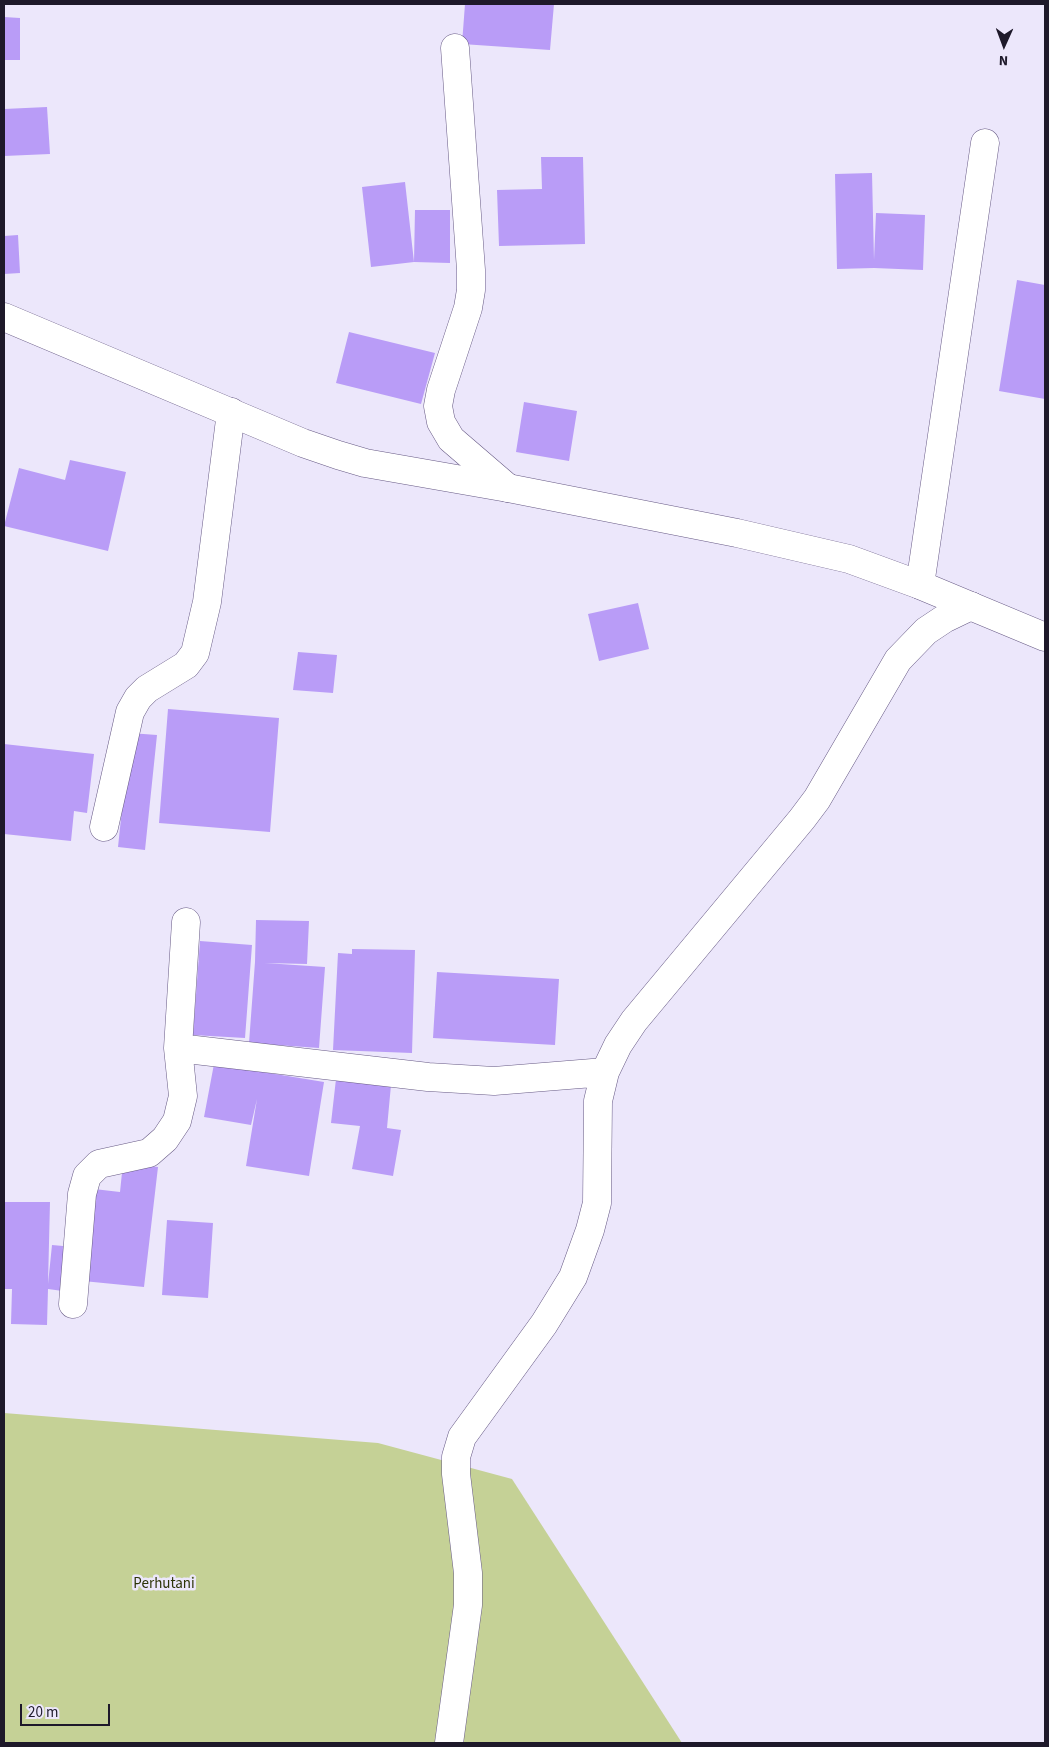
<!DOCTYPE html>
<style>
body{margin:0}
#map{position:relative;width:1049px;height:1747px;overflow:hidden;background:#ece7fb;font-family:"Source Sans 3",sans-serif}
canvas{display:block}
.frame{position:absolute;inset:0;border:5px solid #1e192a;pointer-events:none}
.north{position:absolute;left:979px;top:20px;width:50px;height:50px;-webkit-text-stroke:4px #ece7fb;paint-order:stroke;rotate:182deg;font-size:14px;font-weight:700;line-height:20px;text-align:center;color:#1e192a}
.north::after{content:'';display:block;margin:auto;width:18px;height:22px;background:#1e192a;clip-path:polygon(50% 0,100% 100%,50% 72%,0 100%)}
.scale{position:absolute;left:20px;top:1704px;width:90px;height:22px;box-sizing:border-box;border:2px solid #1e192a;border-top:0;padding-left:6px;font-size:15px;line-height:18px;white-space:nowrap;color:#1e192a;-webkit-text-stroke:4px #ece7fb;paint-order:stroke}
</style>
<div id="map">
<canvas width="1049" height="1747"></canvas>
<div class="frame"></div>
<div class="north">N</div>
<div class="scale">20 m</div>
</div>
<script>
const ctx = document.querySelector('canvas').getContext('2d');
ctx.lineJoin = 'round';
function fill(path, color) { ctx.fillStyle = color; ctx.fill(path, 'evenodd'); }
const shape = rows => new Path2D(rows.map(r => 'M' + r).join(''));
function stroke(path, color, width, dash) { ctx.strokeStyle = color; ctx.lineWidth = width; ctx.lineCap = dash ? 'butt' : 'round'; ctx.setLineDash(dash || []); ctx.stroke(path); }
function drawText(font, color, halo, rows, align = 'center') {
  ctx.font = font + ' "Source Sans 3",sans-serif'; ctx.lineWidth = 5; ctx.setLineDash([]); ctx.textBaseline = 'middle'; ctx.strokeStyle = halo; ctx.fillStyle = color; for (const [text, x, y, turn = 0] of rows) {
    ctx.save(); ctx.translate(x, y); ctx.rotate((+turn || 0) * Math.PI / 180); ctx.textAlign = isNaN(turn) ? turn : align; if (halo) ctx.strokeText(text, 0, 0); ctx.fillText(text, 0, 0); ctx.restore();
  }
}
fill(shape([
 [4,1413,378,1443,512,1479,682,1743,4,1743]
]), '#c5d196');
fill(shape([
 [465,4,554,4,550,50,462,44],
 [4,17,20,18,20,60,4,60],
 [47,107,50,154,4,156,4,109],
 [541,157,583,157,585,244,499,246,497,190,542,189],
 [872,173,874,260,876,213,925,215,923,270,874,268,837,269,835,174],
 [405,182,414,262,371,267,362,187],
 [415,210,450,210,450,263,414,262],
 [18,235,20,273,4,274,4,236],
 [1017,280,1045,285,1045,399,999,391],
 [349,332,435,353,421,404,336,383],
 [524,402,577,411,569,461,516,452],
 [70,460,126,472,108,551,4,526,19,468,65,480],
 [638,603,649,649,599,661,588,614],
 [298,652,337,655,333,693,293,690],
 [168,709,279,718,270,832,159,823],
 [130,733,157,735,145,850,118,847],
 [4,744,94,754,87,813,74,811,71,841,4,834],
 [256,920,309,921,307,964,265,963,325,967,319,1048,249,1043,255,962],
 [200,941,252,945,245,1038,193,1035],
 [352,949,415,950,412,1053,333,1050,338,953,352,954],
 [437,972,559,979,555,1045,433,1038],
 [214,1064,324,1082,309,1176,246,1166,257,1099,251,1125,204,1117],
 [336,1079,391,1085,387,1128,401,1130,393,1176,352,1169,360,1126,331,1123],
 [123,1163,158,1167,144,1287,83,1281,94,1189,120,1192],
 [4,1202,50,1202,48,1284,52,1245,74,1247,70,1292,48,1289,47,1325,11,1324,12,1289,4,1289],
 [167,1220,213,1223,208,1298,162,1295]
]), '#b99cf7');
const minor = shape([
 [455,48,471,270,471,290,468,308,441,390,438,406,441,422,451,439,508,488],
 [920,585,985,143],
 [104,827,130,712,138,698,147,689,186,665,195,653,207,602,231,412],
 [178,1048,428,1077,494,1081,605,1072],
 [73,1304,82,1194,87,1176,99,1164,149,1153,165,1139,177,1121,183,1096,178,1048,186,922],
 [449,1743,468,1605,468,1573,456,1474,456,1457,462,1437,544,1324,573,1277,590,1230,597,1203,598,1101,605,1072,618,1045,634,1021,802,819,817,799,898,660,926,631,944,619,971,606]
]);
const tertiary = shape([
 [4,317,303,443,338,455,365,463,508,488,737,533,849,559,920,585,1045,637]
]);
stroke(minor, '#675a85', 29);
stroke(tertiary, '#675a85', 29);
stroke(minor, '#fff', 28);
stroke(tertiary, '#fff', 28);
drawText('15px', '#2c3306', '#ece7fb', [
 ["Perhutani",164,1585]
]);
</script>
